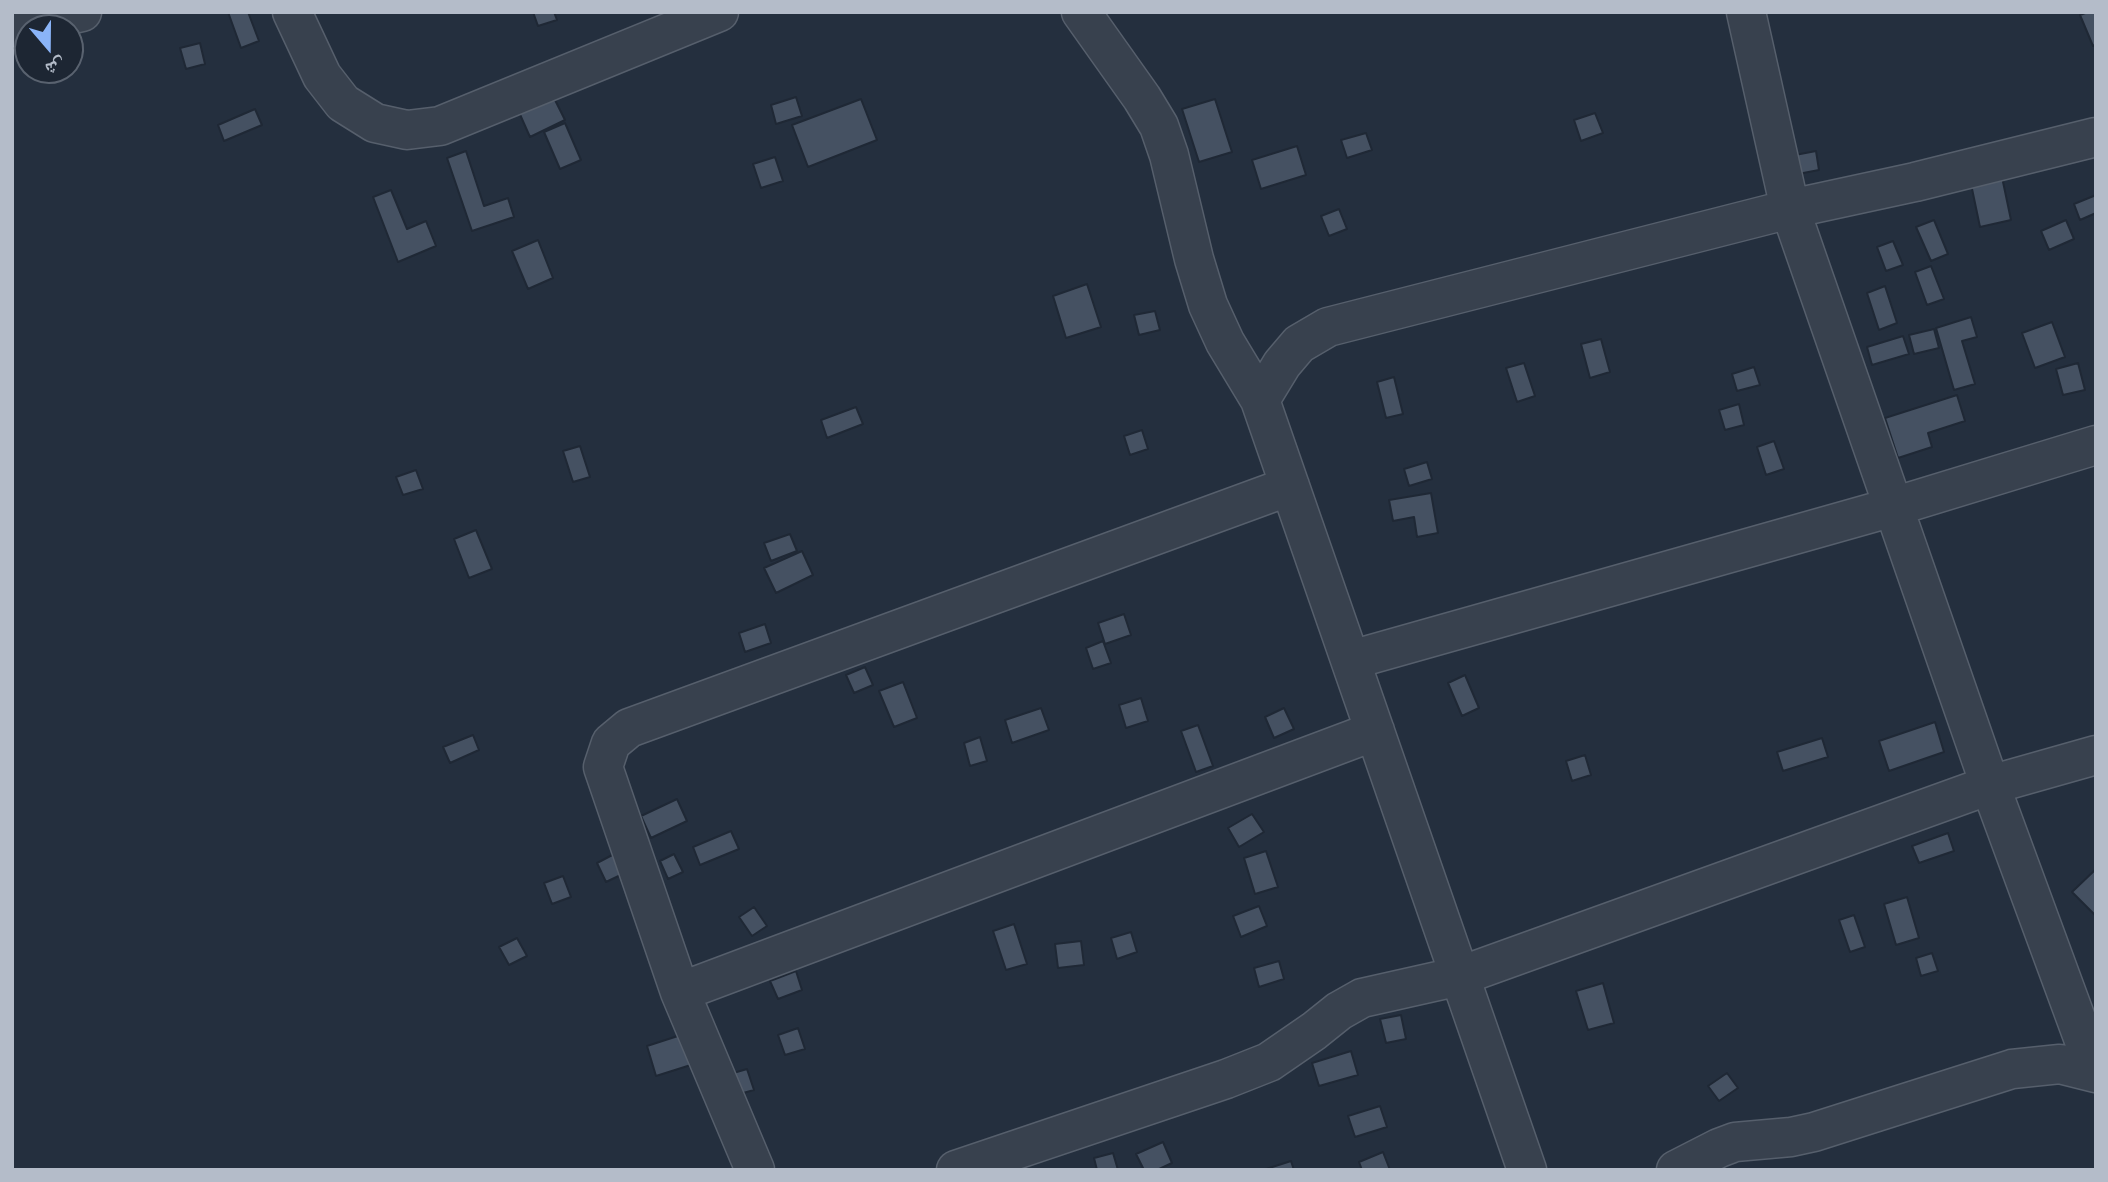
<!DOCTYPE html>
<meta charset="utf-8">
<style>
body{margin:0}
#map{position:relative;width:2108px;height:1182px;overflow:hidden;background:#242f3e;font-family:"Fira Sans Condensed","Noto Naskh Arabic",sans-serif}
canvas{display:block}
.frame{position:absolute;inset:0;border:14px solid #b4bcc9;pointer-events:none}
.north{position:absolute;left:14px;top:14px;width:70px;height:70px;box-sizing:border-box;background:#1d2633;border:2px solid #59626f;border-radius:50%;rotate:160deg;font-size:19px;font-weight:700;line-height:28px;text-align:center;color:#b4bcc9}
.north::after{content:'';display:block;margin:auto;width:24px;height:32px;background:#8ab4f8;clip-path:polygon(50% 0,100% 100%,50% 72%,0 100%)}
</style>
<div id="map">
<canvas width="2108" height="1182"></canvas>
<div class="frame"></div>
<div class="north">ش</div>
</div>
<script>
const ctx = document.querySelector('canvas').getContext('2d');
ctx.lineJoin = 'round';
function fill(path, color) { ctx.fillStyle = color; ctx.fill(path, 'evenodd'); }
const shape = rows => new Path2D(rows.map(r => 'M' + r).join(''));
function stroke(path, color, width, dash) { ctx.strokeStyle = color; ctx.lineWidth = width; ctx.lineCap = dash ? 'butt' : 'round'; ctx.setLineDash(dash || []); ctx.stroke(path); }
const building = shape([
 [228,12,248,12,259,41,241,48,228,12],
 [533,12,554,12,557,20,538,26,533,12],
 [2088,12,2096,12,2096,45,2093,46,2080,15,2088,12],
 [200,43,205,64,186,69,180,48,200,43],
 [552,94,565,120,530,137,518,110,552,94],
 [796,97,802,116,776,124,771,105,796,97],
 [861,99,877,140,808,167,792,125,861,99],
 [1215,99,1232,152,1199,162,1182,109,1215,99],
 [255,109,262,125,224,141,218,125,255,109],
 [1595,113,1603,133,1581,141,1574,120,1595,113],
 [565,123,581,160,560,169,544,132,565,123],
 [1366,133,1372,150,1347,158,1341,140,1366,133],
 [1297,146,1306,175,1261,189,1252,160,1297,146],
 [466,151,484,206,508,198,514,217,472,231,447,158,466,151],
 [1816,151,1819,170,1798,174,1795,155,1816,151],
 [775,157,783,181,761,188,753,164,775,157],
 [2002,177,2011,220,1980,227,1971,184,2002,177],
 [391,190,407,229,426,221,436,246,398,262,373,197,391,190],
 [2096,195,2096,213,2080,220,2074,204,2096,195],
 [1339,209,1347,229,1329,236,1321,216,1339,209],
 [1934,220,1948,254,1931,261,1916,227,1934,220],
 [2066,220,2074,239,2049,250,2041,231,2066,220],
 [538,240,553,278,528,289,512,251,538,240],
 [1893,241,1903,265,1886,271,1877,247,1893,241],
 [1931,266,1944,299,1927,305,1915,272,1931,266],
 [1087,284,1101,327,1066,338,1053,296,1087,284],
 [1885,286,1897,323,1879,330,1867,293,1885,286],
 [1155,311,1160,330,1139,335,1134,315,1155,311],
 [1971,317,1977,337,1962,341,1975,384,1954,390,1936,328,1971,317],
 [2052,322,2065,357,2035,368,2022,333,2052,322],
 [1934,329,1939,348,1914,354,1909,335,1934,329],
 [1903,336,1909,354,1872,365,1867,347,1903,336],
 [1601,339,1610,372,1590,378,1581,344,1601,339],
 [1524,363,1535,396,1517,402,1506,368,1524,363],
 [2078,363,2085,390,2063,395,2056,369,2078,363],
 [1754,367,1760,385,1737,391,1732,374,1754,367],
 [1394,377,1403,414,1386,418,1377,382,1394,377],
 [1957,395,1965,421,1928,433,1932,447,1898,458,1885,418,1957,395],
 [1739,404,1744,425,1725,430,1719,410,1739,404],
 [856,407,863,424,827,438,821,420,856,407],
 [1142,430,1148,449,1130,455,1124,436,1142,430],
 [1774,441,1784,469,1766,475,1757,447,1774,441],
 [580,446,590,477,573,482,563,451,580,446],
 [1427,462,1432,479,1409,486,1404,469,1427,462],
 [416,470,423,489,403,495,396,477,416,470],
 [1431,493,1438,533,1417,537,1414,517,1393,521,1389,500,1431,493],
 [476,530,492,569,469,578,454,539,476,530],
 [790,534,797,551,771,561,764,543,790,534],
 [802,551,813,575,776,593,764,568,802,551],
 [1124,614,1131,635,1105,644,1098,623,1124,614],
 [765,624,771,643,745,652,739,633,765,624],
 [1103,641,1111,663,1093,669,1086,648,1103,641],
 [865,667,873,685,854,693,846,675,865,667],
 [1465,675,1479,708,1462,716,1448,683,1465,675],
 [903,682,917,718,894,727,879,691,903,682],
 [1141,698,1148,721,1126,728,1119,705,1141,698],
 [1041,708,1049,730,1012,743,1005,720,1041,708],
 [1284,708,1294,729,1274,738,1265,717,1284,708],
 [1935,722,1944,752,1889,771,1879,741,1935,722],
 [1198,725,1213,766,1196,772,1181,731,1198,725],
 [473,735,479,750,450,763,443,747,473,735],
 [980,737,987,761,970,766,964,743,980,737],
 [1822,738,1828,757,1783,771,1777,752,1822,738],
 [1585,755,1591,775,1572,781,1566,761,1585,755],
 [677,799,687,821,651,838,641,816,677,799],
 [1252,814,1264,832,1239,847,1228,828,1252,814],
 [731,831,739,849,700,865,693,847,731,831],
 [1948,833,1954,851,1919,863,1912,846,1948,833],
 [1266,851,1278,887,1255,894,1244,858,1266,851],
 [618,852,627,872,606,882,597,863,618,852],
 [674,854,683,872,668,879,660,861,674,854],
 [2096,869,2096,916,2072,892,2096,869],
 [563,876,571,897,552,904,544,883,563,876],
 [1907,897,1919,938,1896,945,1884,904,1907,897],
 [1259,906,1267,926,1241,937,1233,916,1259,906],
 [754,907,767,926,752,936,739,917,754,907],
 [1854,915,1865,947,1850,952,1839,920,1854,915],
 [1014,924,1027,964,1006,970,993,931,1014,924],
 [1131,932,1137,952,1117,959,1111,938,1131,932],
 [517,938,527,956,509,965,499,947,517,938],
 [1081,941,1084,965,1058,968,1055,944,1081,941],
 [1932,953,1938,971,1921,976,1916,958,1932,953],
 [1279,961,1284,979,1259,987,1254,968,1279,961],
 [796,971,802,990,778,999,770,981,796,971],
 [1603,983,1614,1023,1588,1030,1576,991,1603,983],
 [1401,1015,1406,1039,1386,1043,1380,1019,1401,1015],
 [798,1028,805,1049,785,1055,778,1035,798,1028],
 [684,1034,694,1064,656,1076,647,1046,684,1034],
 [1351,1051,1358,1075,1319,1086,1312,1063,1351,1051],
 [747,1069,754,1090,736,1095,730,1074,747,1069],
 [1727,1073,1738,1088,1719,1101,1708,1086,1727,1073],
 [1380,1106,1387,1127,1355,1137,1348,1116,1380,1106],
 [1163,1142,1172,1163,1157,1170,1144,1170,1136,1154,1163,1142],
 [1383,1152,1390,1170,1362,1170,1359,1162,1383,1152],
 [1113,1153,1118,1170,1097,1170,1094,1158,1113,1153],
 [1291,1161,1294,1170,1263,1170,1291,1161]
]);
fill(building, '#455162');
stroke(building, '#1f2835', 2);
const minor = shape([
 [292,12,322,76,343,103,375,123,407,130,440,126,719,12],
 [1081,12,1142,98,1159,126,1169,155,1194,259,1208,305,1225,342,1260,400,1527,1170],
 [1746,12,1790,209,1915,182,2096,137],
 [12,28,82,12],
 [1260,400,1282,364,1299,344,1328,327,1790,209,1990,785,2096,1073],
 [1351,660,1893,507,2096,445],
 [680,992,1375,731],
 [755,1170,680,992,603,767,611,743,629,728,1290,486],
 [956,1170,1226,1079,1269,1062,1314,1031,1339,1011,1362,998,1460,976,1990,785,2096,755],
 [1676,1170,1719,1148,1735,1142,1791,1137,1814,1132,2012,1069,2060,1064,2096,1073]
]);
stroke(minor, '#565f6c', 41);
stroke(minor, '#38414e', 38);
</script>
